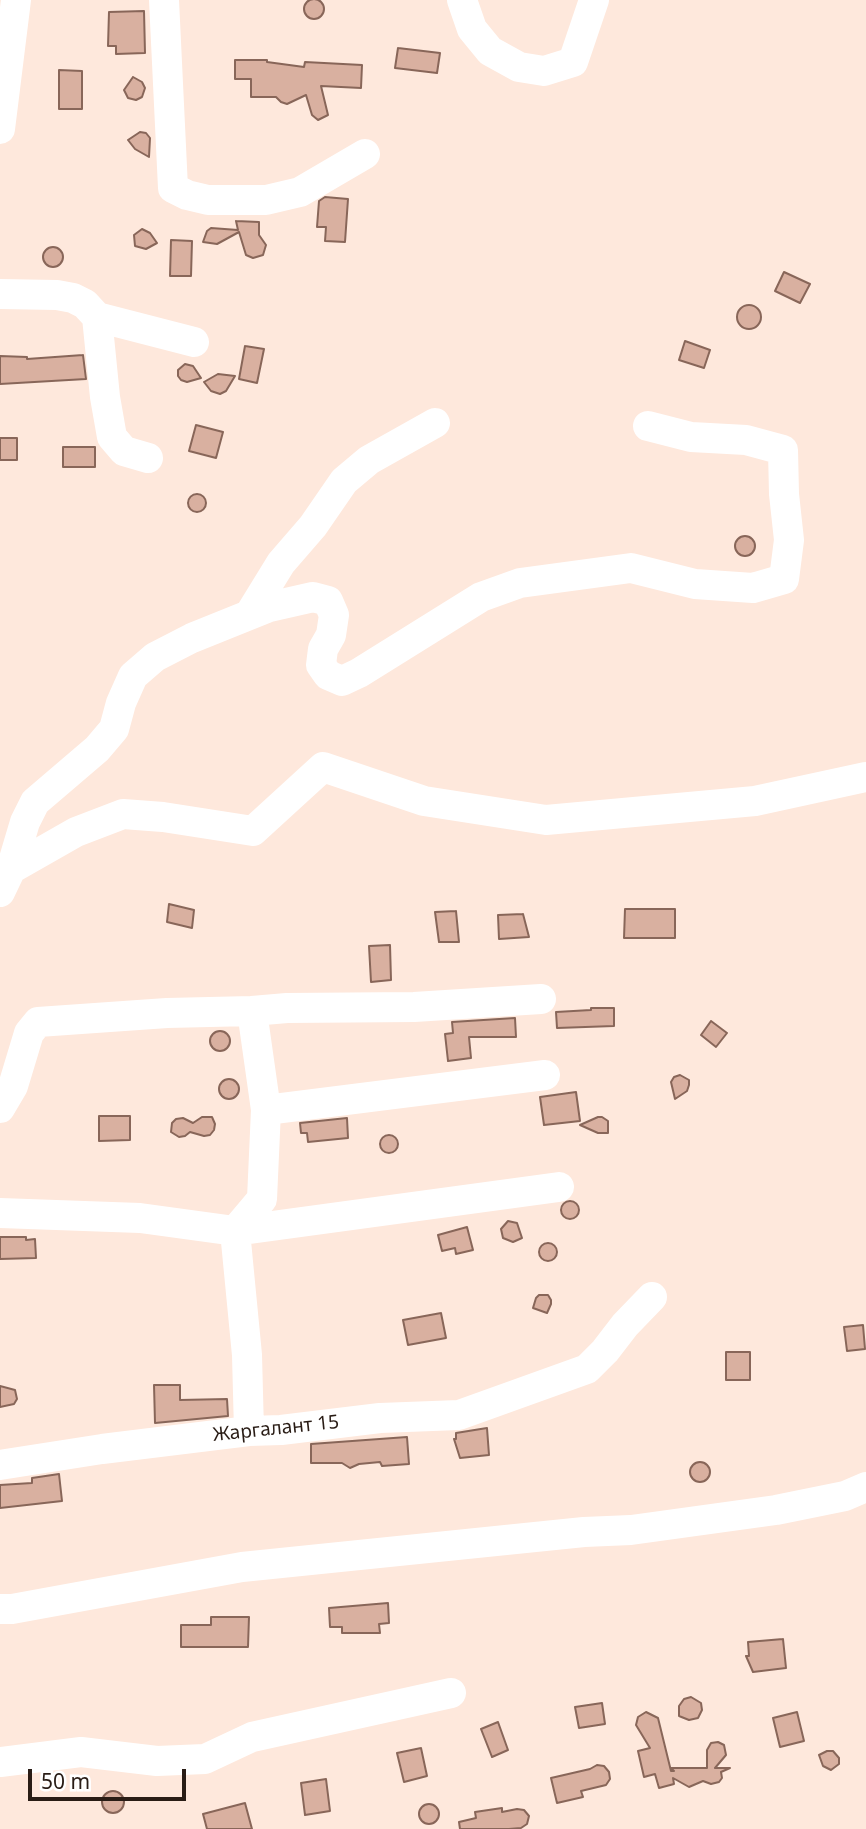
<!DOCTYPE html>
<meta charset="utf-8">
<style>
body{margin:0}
#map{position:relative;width:866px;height:1829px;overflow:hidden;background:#fee8dc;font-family:"Noto Sans",sans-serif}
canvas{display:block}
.scale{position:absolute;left:28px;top:1769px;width:158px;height:32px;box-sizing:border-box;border:4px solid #291c15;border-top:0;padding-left:9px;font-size:21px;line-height:24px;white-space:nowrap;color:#291c15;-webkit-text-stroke:5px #fff;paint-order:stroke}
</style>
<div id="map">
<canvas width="866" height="1829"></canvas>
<div class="scale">50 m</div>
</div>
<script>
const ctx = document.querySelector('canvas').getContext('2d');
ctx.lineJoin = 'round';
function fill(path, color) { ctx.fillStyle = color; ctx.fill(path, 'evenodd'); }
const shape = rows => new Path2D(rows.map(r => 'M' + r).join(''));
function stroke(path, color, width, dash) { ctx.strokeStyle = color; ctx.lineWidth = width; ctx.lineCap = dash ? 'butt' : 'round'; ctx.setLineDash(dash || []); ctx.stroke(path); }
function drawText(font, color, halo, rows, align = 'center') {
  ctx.font = font + ' "Noto Sans",sans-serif'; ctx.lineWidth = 6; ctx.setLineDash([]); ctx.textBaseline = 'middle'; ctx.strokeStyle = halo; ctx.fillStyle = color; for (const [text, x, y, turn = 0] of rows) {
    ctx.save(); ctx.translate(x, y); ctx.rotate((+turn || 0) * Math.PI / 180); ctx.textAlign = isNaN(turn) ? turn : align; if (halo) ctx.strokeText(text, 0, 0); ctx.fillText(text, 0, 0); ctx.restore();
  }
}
const building = shape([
 '304 9a10 10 0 1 1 20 0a10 10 0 1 1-20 0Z',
 [144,11,145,53,116,54,116,46,108,46,109,12,144,11],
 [398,48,440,53,437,73,395,68,398,48],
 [235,60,267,60,267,62,304,67,305,62,362,65,361,88,321,86,328,115,318,120,312,115,306,95,287,104,281,102,276,97,251,97,251,79,235,79,235,60],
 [59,70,82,71,82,109,59,109,59,70],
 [133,77,142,82,145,88,142,97,136,100,128,98,124,90,133,77],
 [140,132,146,133,150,138,149,157,135,149,128,140,140,132],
 [325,197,348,199,345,242,325,241,326,227,317,227,319,201,325,197],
 [236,221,259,222,259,235,266,245,263,255,253,258,246,255,239,232,217,244,203,242,207,231,211,228,238,230,236,221],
 [142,229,150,233,157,243,146,249,135,246,134,235,142,229],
 [171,240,192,241,191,276,170,276,171,240],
 '43 257a10 10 0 1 1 20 0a10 10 0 1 1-20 0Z',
 [784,272,810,284,800,303,775,291,784,272],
 '737 317a12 12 0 1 1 24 0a12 12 0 1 1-24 0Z',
 [685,341,710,350,704,368,679,360,685,341],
 [245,346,264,349,257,383,239,379,245,346],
 [83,355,86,379,0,384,0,356,27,357,27,359,83,355],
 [185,364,193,366,201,378,187,382,181,380,178,376,178,370,185,364],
 [218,374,235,376,226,391,220,394,211,391,204,382,218,374],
 [196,425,223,432,216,458,189,451,196,425],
 [0,438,17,438,17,460,0,460,0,438],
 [63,447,95,447,95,467,63,467,63,447],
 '188 503a9 9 0 1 1 18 0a9 9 0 1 1-18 0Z',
 '735 546a10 10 0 1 1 20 0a10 10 0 1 1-20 0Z',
 [169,904,194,910,192,928,167,922,169,904],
 [625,909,675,909,675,938,624,938,625,909],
 [456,911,459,942,439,942,435,912,456,911],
 [523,914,529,937,499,939,498,915,523,914],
 [390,945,391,980,371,982,369,946,390,945],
 [591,1008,614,1008,614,1026,557,1028,556,1012,591,1010,591,1008],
 [515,1018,516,1037,469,1037,471,1058,448,1061,445,1034,453,1033,452,1022,515,1018],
 [711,1021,727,1033,716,1047,701,1035,711,1021],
 '210 1041a10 10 0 1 1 20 0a10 10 0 1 1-20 0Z',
 [680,1075,689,1080,689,1085,687,1091,675,1099,671,1082,674,1077,680,1075],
 '219 1089a10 10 0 1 1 20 0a10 10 0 1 1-20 0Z',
 [576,1092,580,1121,544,1125,540,1097,576,1092],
 [99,1116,130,1116,130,1140,99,1141,99,1116],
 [202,1117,212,1117,215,1124,214,1130,210,1135,204,1136,190,1132,185,1136,179,1137,171,1132,172,1123,176,1119,183,1118,193,1123,202,1117],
 [598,1117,602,1117,608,1121,608,1133,598,1133,580,1125,598,1117],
 [347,1118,348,1138,308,1142,307,1133,301,1133,300,1123,347,1118],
 '380 1144a9 9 0 1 1 18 0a9 9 0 1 1-18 0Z',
 '561 1210a9 9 0 1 1 18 0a9 9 0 1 1-18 0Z',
 [508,1221,517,1223,522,1238,513,1242,503,1238,501,1229,508,1221],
 [467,1227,473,1250,456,1254,455,1248,442,1251,438,1235,467,1227],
 [0,1237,26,1237,26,1240,35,1239,36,1258,0,1259,0,1237],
 '539 1252a9 9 0 1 1 18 0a9 9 0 1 1-18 0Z',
 [539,1295,548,1295,551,1300,551,1304,547,1313,533,1308,536,1298,539,1295],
 [441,1313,446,1338,408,1345,403,1320,441,1313],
 [863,1325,865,1349,847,1351,844,1327,863,1325],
 [726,1352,750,1352,750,1380,726,1380,726,1352],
 [154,1385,180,1385,180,1400,227,1399,228,1416,155,1423,154,1385],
 [0,1386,15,1390,17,1399,14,1404,0,1407,0,1386],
 [487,1428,489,1455,460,1458,454,1439,456,1439,456,1433,487,1428],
 [407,1437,409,1464,382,1466,380,1462,359,1464,350,1468,342,1463,311,1463,311,1444,407,1437],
 '690 1472a10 10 0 1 1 20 0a10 10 0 1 1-20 0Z',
 [59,1474,62,1501,0,1508,0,1485,32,1483,32,1478,59,1474],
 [388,1603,389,1623,379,1624,380,1633,342,1633,342,1627,330,1627,329,1608,388,1603],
 [211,1617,249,1617,248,1647,181,1647,181,1625,211,1625,211,1617],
 [783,1639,786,1668,753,1672,746,1656,749,1656,748,1642,783,1639],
 [691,1697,701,1703,702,1710,698,1718,689,1720,679,1716,679,1706,684,1699,691,1697],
 [602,1703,605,1724,579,1728,575,1707,602,1703],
 [646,1712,658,1718,671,1771,674,1771,671,1768,707,1768,707,1750,711,1743,718,1742,724,1745,726,1755,715,1768,730,1768,721,1772,722,1778,719,1782,711,1784,703,1781,689,1787,673,1778,674,1784,659,1788,655,1774,644,1777,638,1751,650,1748,636,1725,638,1717,646,1712],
 [797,1712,804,1741,780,1747,773,1718,797,1712],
 [498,1722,508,1750,492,1757,481,1729,498,1722],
 [421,1748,427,1776,404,1782,397,1753,421,1748],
 [827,1751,833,1751,839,1758,839,1764,831,1770,823,1766,819,1755,827,1751],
 [597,1765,604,1766,609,1772,610,1779,606,1785,581,1791,583,1797,557,1803,551,1778,590,1769,597,1765],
 [326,1779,330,1811,305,1815,301,1783,326,1779],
 '102 1802a11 11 0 1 1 22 0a11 11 0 1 1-22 0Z',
 [245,1803,252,1829,207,1829,203,1814,245,1803],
 '419 1814a10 10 0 1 1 20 0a10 10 0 1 1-20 0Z',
 [502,1808,502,1812,517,1809,524,1810,529,1816,527,1824,521,1828,509,1829,460,1829,459,1822,476,1818,475,1812,502,1808]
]);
fill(building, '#d9b0a0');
stroke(building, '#886659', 2);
stroke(shape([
 [164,0,173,188,187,195,208,200,266,200,300,192,365,154],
 [462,0,472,29,490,51,519,67,544,71,573,62,594,0],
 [0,129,16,0],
 [0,294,57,295,73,298,85,304,97,317,194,342],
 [97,317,105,397,112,437,124,451,148,458],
 [249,615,281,563,313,526,344,481,369,460,435,423],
 [11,869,76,832,123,814,163,817,253,831,323,767,424,801,546,820,755,801,866,777],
 [0,892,11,869,25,822,35,802,97,749,114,729,121,703,133,676,155,657,192,638,269,607,313,597,328,601,334,615,331,635,323,649,321,665,328,675,342,681,359,673,481,597,520,583,631,568,695,584,753,588,784,579,789,540,784,494,783,450,746,440,691,437,648,426],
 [0,1108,13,1086,29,1033,38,1022,167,1013,252,1011],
 [266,1110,545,1075],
 [0,1213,140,1218,235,1231,262,1199,266,1110,252,1011,287,1008,414,1007,541,999],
 [249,1431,247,1355,235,1231,559,1187],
 [0,1465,102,1449,249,1431,281,1430,380,1418,459,1415,587,1369,605,1351,625,1325,652,1297],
 [0,1609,12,1609,242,1567,584,1532,631,1530,776,1510,845,1496,866,1487],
 [0,1762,81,1752,157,1761,205,1759,252,1737,451,1693]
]), '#fff', 30);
drawText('19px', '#291c15', '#fff', [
 ["Жаргалант 15",276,1429,-6]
]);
</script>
